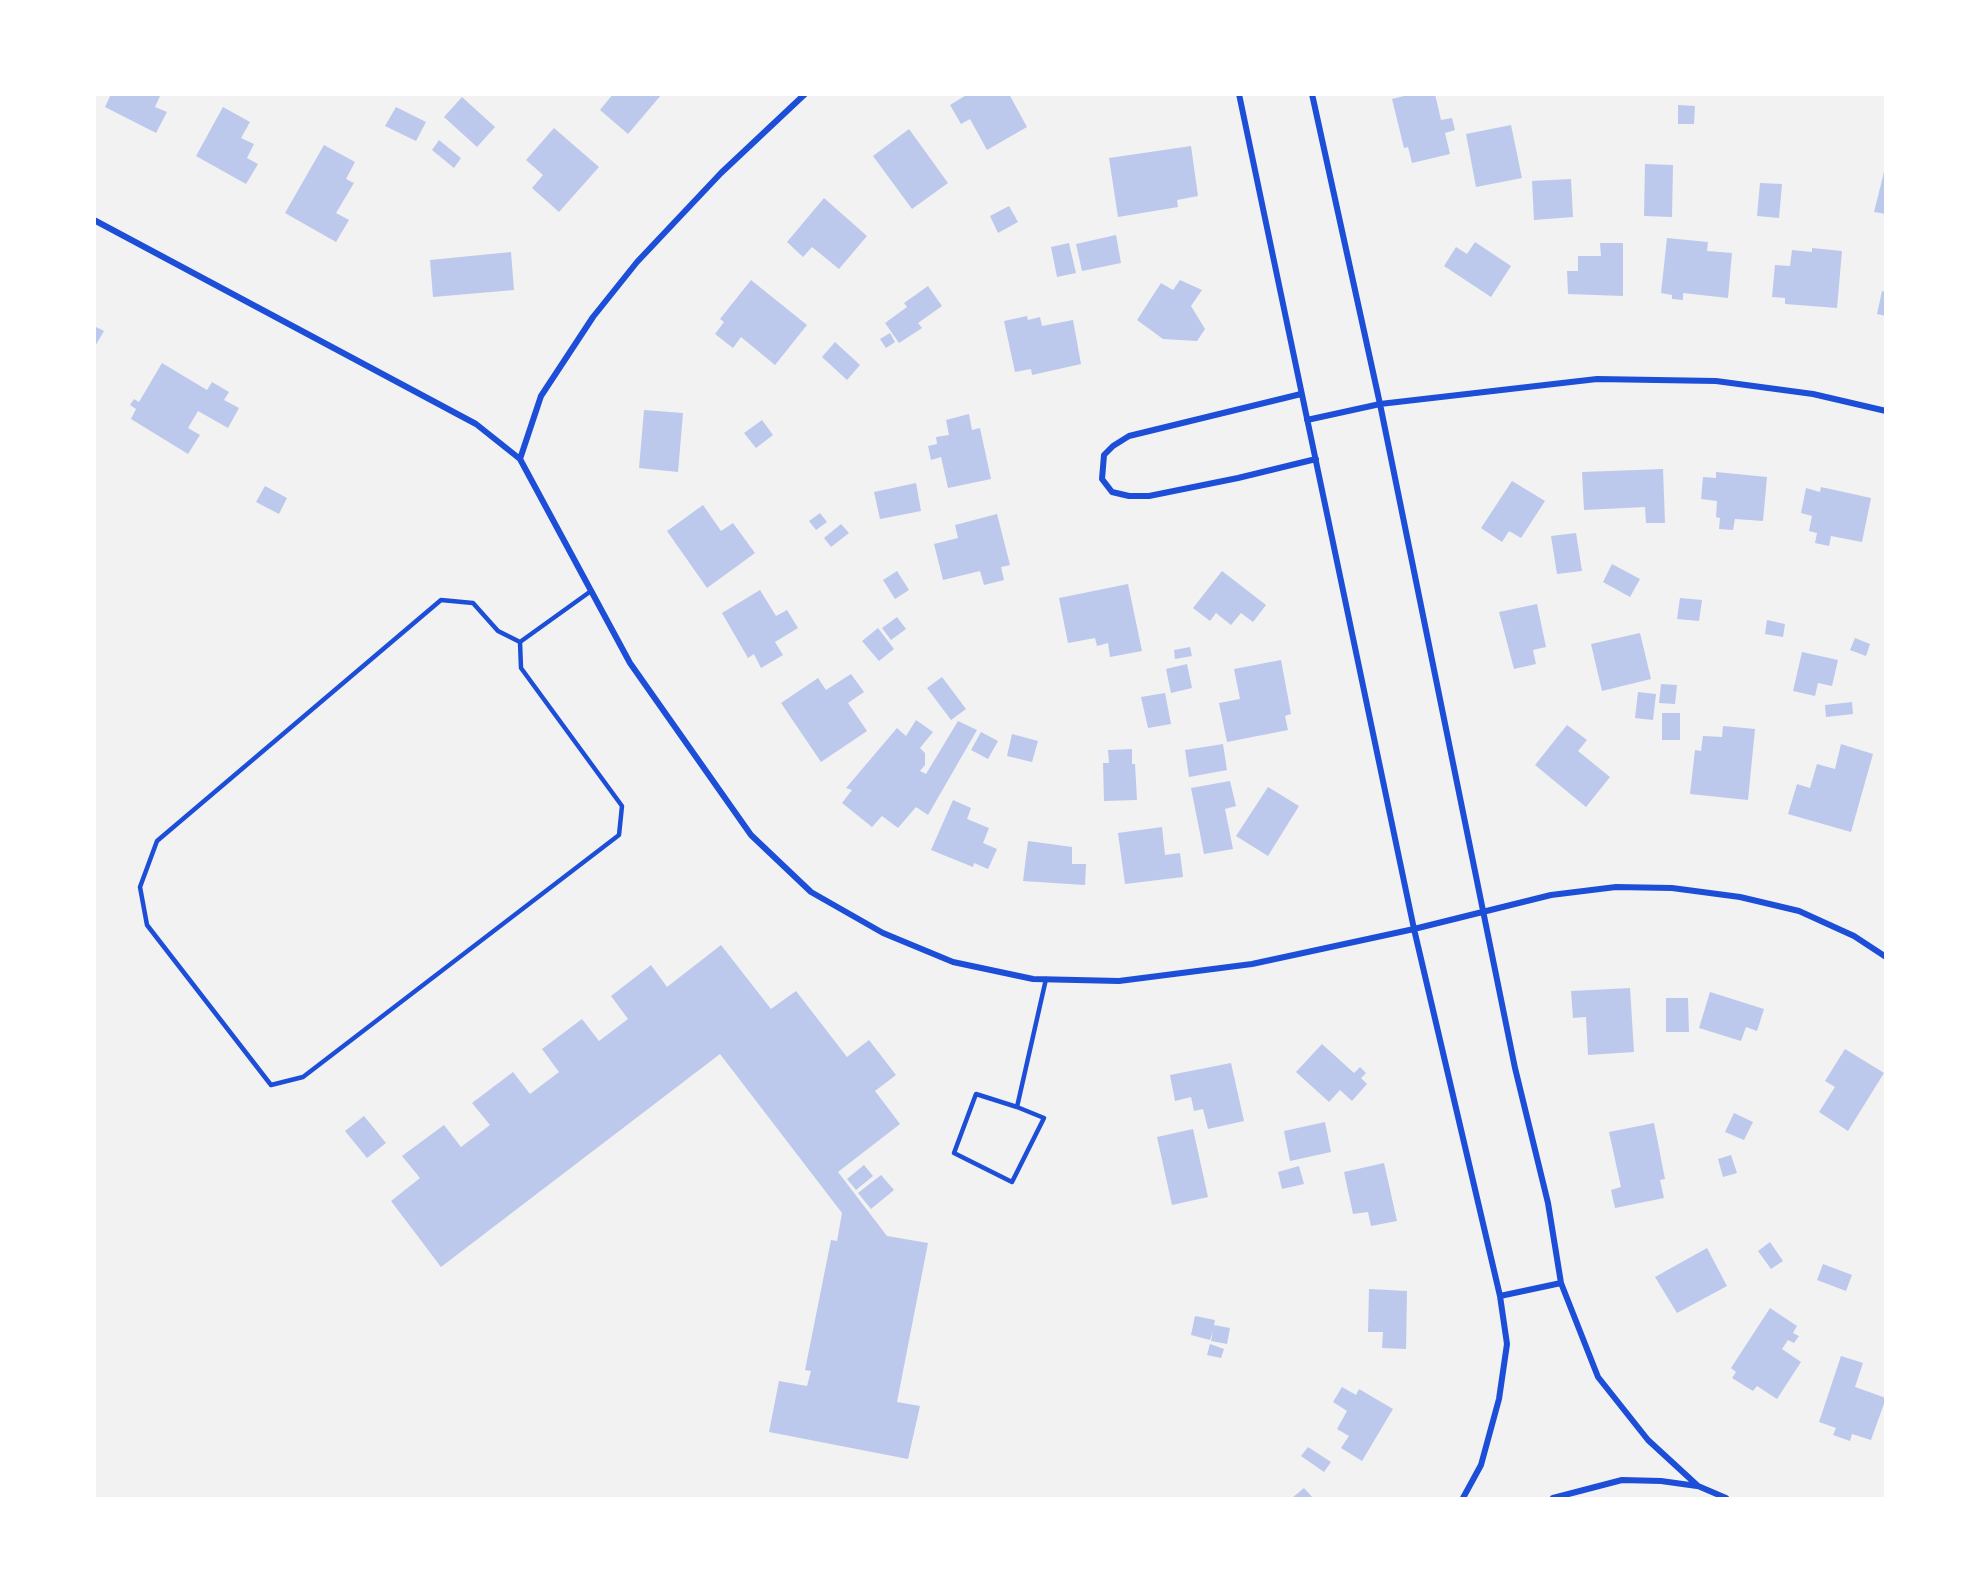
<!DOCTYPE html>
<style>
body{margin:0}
#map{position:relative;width:1980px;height:1593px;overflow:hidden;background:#f2f2f2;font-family:Karla,sans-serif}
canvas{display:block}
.frame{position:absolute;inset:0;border:96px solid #fff;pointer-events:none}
</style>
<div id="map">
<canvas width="1980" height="1593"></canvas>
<div class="frame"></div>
</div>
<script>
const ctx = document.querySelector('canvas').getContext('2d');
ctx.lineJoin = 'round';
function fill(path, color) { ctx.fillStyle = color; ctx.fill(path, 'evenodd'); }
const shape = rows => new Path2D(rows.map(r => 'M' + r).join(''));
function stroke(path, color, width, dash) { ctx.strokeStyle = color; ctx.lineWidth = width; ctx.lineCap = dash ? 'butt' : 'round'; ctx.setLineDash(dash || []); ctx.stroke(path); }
fill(shape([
 [111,94,161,94,155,107,167,112,156,133,105,107],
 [613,94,662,94,628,134,600,110],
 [968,94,1009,94,1027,127,987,150,970,119,961,124,950,105],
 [1412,94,1435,94,1441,120,1452,118,1455,130,1445,133,1450,154,1412,163,1408,147,1404,148,1392,99],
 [462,97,495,127,477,147,444,117],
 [1678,105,1695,106,1694,124,1678,124],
 [223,107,250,122,241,138,254,144,247,158,258,164,246,184,196,156],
 [396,107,426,122,416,141,385,126],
 [1511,125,1522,178,1476,187,1466,134],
 [554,128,599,167,559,212,532,188,543,175,526,160],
 [909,129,948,183,912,209,873,156],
 [439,140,461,158,454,168,432,150],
 [324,145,355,162,346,179,354,183,336,213,349,220,336,242,285,213],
 [1191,146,1198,196,1177,200,1178,207,1118,217,1109,158],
 [1645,164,1673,165,1672,217,1644,216],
 [1886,164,1886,214,1874,212],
 [1571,179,1573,217,1534,220,1532,181],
 [1760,183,1782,184,1779,218,1757,216],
 [824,198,867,236,839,269,812,247,803,257,787,242],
 [1009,206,1018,222,998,233,990,216],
 [1116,235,1121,263,1082,271,1076,244],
 [1667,238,1708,242,1707,251,1732,253,1728,298,1683,293,1683,300,1672,299,1672,295,1661,293],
 [1475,242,1511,266,1491,297,1444,266,1456,247,1467,254],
 [1069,243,1076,273,1057,277,1051,247],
 [1600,243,1623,243,1623,296,1568,294,1567,271,1578,271,1578,256,1601,256],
 [1812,248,1842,251,1837,308,1785,304,1785,298,1772,297,1775,265,1790,266,1792,250,1812,252],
 [511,252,514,290,433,297,430,260],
 [751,280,807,325,775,365,741,337,733,348,715,334,724,322,720,319],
 [1180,280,1202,290,1191,306,1205,329,1197,341,1163,339,1137,320,1161,283,1173,290],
 [928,286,942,306,918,323,922,328,899,343,885,323,907,307,904,303],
 [1882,291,1886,292,1886,316,1877,314],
 [1027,316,1028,320,1040,317,1042,326,1073,320,1081,364,1032,375,1031,369,1015,372,1004,321],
 [94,326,104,331,94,348],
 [890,333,895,342,886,348,880,339],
 [835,342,860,365,847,380,822,357],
 [162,363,207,390,212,382,229,392,224,400,239,408,228,428,198,411,188,428,200,435,188,454,131,419,136,409,130,405,134,399,139,402],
 [644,410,683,413,678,472,639,468],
 [969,414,972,430,980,428,991,479,948,488,941,457,931,460,928,446,937,444,936,437,949,435,946,420],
 [762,420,773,435,756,448,744,433],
 [1663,469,1665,523,1646,523,1645,507,1584,510,1582,472],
 [1716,472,1767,477,1763,521,1735,519,1733,530,1719,529,1720,518,1716,517,1717,501,1701,499,1703,477,1716,478],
 [1512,481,1545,501,1521,538,1509,531,1502,542,1481,528],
 [916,483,921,511,880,519,874,492],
 [265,486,287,498,279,514,256,502],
 [1821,487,1871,498,1862,542,1831,536,1829,546,1815,543,1817,533,1809,531,1812,516,1801,513,1806,488,1820,492],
 [703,505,721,531,733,523,755,553,707,588,667,531],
 [820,513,827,522,816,530,809,521],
 [997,514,1010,565,1001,567,1004,580,984,585,980,571,943,580,934,544,958,538,955,525],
 [841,524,849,533,831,547,824,538],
 [1576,533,1582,571,1557,574,1551,536],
 [1612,564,1640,579,1630,597,1603,582],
 [897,571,909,590,895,599,883,580],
 [1222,571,1266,605,1253,622,1241,613,1231,625,1216,613,1210,621,1193,608],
 [1128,584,1142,651,1110,657,1108,643,1097,646,1095,638,1068,643,1059,598],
 [760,590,776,616,787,610,798,628,775,642,783,655,761,668,754,654,748,658,722,613],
 [1680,598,1702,600,1699,621,1677,619],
 [1537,604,1546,647,1533,650,1536,664,1514,669,1499,612],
 [897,617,906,629,891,640,882,628],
 [1767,620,1785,624,1783,637,1765,634],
 [878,628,894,649,879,661,862,641],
 [1640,633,1651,679,1602,691,1591,644],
 [1855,638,1870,644,1866,656,1850,650],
 [1190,647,1192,656,1175,659,1174,650],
 [1802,652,1838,660,1832,686,1818,683,1815,696,1793,691],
 [1281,660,1291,714,1285,716,1288,730,1227,742,1219,703,1240,699,1234,669],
 [1187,664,1192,688,1171,693,1166,669],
 [851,674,864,692,848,703,867,731,821,762,781,703,818,678,826,690],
 [942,677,966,709,951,720,927,688],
 [1661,684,1677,685,1675,704,1659,703],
 [1638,692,1656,694,1653,720,1635,718],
 [1165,693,1171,724,1148,728,1141,697],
 [1852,702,1853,714,1826,717,1825,705],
 [1662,713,1680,713,1680,740,1662,740],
 [916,720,933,732,920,748,925,753,925,765,920,771,926,774,958,721,977,730,928,815,916,807,898,828,882,816,872,827,842,803,852,790,846,788,897,728,906,736],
 [1567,725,1587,740,1578,751,1610,777,1586,807,1535,765],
 [1723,726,1755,729,1748,800,1690,794,1695,750,1701,751,1703,736,1722,737],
 [981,732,998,741,988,759,971,750],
 [1012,734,1038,741,1032,762,1007,756],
 [1223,744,1227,770,1189,777,1185,750],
 [1841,744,1873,754,1851,832,1788,814,1797,784,1810,788,1817,764,1835,769],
 [1132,749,1132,764,1135,764,1137,800,1104,801,1103,763,1109,763,1108,750],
 [1230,781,1236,806,1225,809,1233,849,1204,854,1191,788],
 [1268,787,1299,806,1268,856,1236,836],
 [953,800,971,808,967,819,989,828,983,843,997,849,988,869,974,863,973,867,931,850],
 [1162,827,1165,855,1180,853,1183,877,1125,884,1118,833],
 [1028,841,1072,847,1072,864,1086,864,1085,885,1023,881],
 [721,945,771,1009,796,991,847,1057,869,1040,896,1075,875,1091,900,1124,838,1172,887,1236,928,1243,897,1402,920,1406,908,1459,769,1432,779,1381,807,1386,811,1371,805,1370,831,1240,837,1241,842,1213,720,1054,441,1267,391,1201,420,1178,402,1156,444,1125,461,1147,490,1125,472,1103,513,1072,530,1094,559,1072,542,1049,582,1019,599,1041,628,1019,611,996,651,965,667,987],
 [1630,988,1634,1052,1588,1055,1586,1017,1573,1018,1571,991],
 [1710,992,1764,1009,1757,1031,1746,1027,1741,1041,1699,1028],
 [1666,998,1688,998,1689,1032,1666,1032],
 [1322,1044,1354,1073,1360,1067,1366,1073,1361,1078,1367,1084,1352,1101,1340,1090,1329,1102,1296,1072],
 [1845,1049,1884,1073,1848,1131,1819,1112,1835,1087,1825,1081],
 [1231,1063,1244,1121,1208,1129,1203,1109,1194,1111,1191,1097,1175,1101,1170,1075],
 [1734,1113,1753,1122,1744,1140,1725,1132],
 [364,1116,386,1143,367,1158,345,1131],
 [1325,1122,1331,1152,1290,1161,1284,1131],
 [1654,1123,1665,1179,1660,1180,1664,1198,1615,1208,1611,1190,1621,1187,1609,1132],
 [1193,1129,1208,1197,1172,1205,1157,1137],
 [1731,1155,1737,1173,1723,1177,1718,1159],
 [1384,1163,1397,1221,1371,1226,1368,1212,1353,1214,1344,1172],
 [864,1165,873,1176,856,1190,847,1179],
 [1299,1166,1304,1184,1282,1189,1278,1172],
 [881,1175,894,1190,871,1209,858,1193],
 [1770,1242,1783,1261,1771,1269,1758,1251],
 [1707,1248,1727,1286,1677,1313,1655,1277],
 [1823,1264,1852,1275,1846,1291,1817,1280],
 [1369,1289,1407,1291,1406,1349,1382,1348,1383,1332,1368,1332],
 [1770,1308,1797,1326,1793,1333,1799,1336,1794,1343,1788,1340,1782,1349,1801,1362,1777,1399,1757,1386,1753,1391,1732,1378,1736,1372,1731,1368],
 [1195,1316,1215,1320,1214,1325,1230,1328,1227,1344,1211,1341,1213,1331,1210,1340,1191,1335],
 [1210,1344,1224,1349,1221,1358,1207,1355],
 [1841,1356,1863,1363,1855,1387,1886,1398,1871,1440,1852,1434,1850,1441,1833,1435,1836,1428,1819,1422],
 [1342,1387,1356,1395,1359,1389,1393,1409,1362,1461,1341,1448,1349,1436,1337,1429,1347,1411,1333,1402],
 [1308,1447,1331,1462,1324,1472,1301,1456],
 [1304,1488,1313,1498,1292,1498]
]), '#bdc9ec');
stroke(shape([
 [520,642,521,668,622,806,619,835,303,1077,271,1085,147,925,140,887,157,841,441,600,473,603,498,631,520,642,591,591],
 [1017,1107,976,1094,954,1153,1012,1182,1044,1118,1017,1107,1046,979]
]), '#1d4ed8', 4.5);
stroke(shape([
 [1239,94,1414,929,1500,1296,1507,1344,1499,1399,1481,1465,1463,1498],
 [1312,94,1380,404,1515,1068,1548,1203,1561,1283,1598,1377,1648,1440,1698,1486,1726,1498],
 [94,220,476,424,520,459,630,663,751,835,811,892,883,933,953,962,1033,979,1119,981,1252,964,1414,929,1551,895,1616,887,1672,888,1740,897,1799,911,1854,936,1886,957],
 [1301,394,1129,436,1113,446,1104,455,1102,479,1112,492,1129,496,1149,496,1238,478,1316,459],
 [1307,420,1380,404,1597,379,1716,381,1813,394,1886,411],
 [520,459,541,396,593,317,637,262,721,173,805,94],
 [1500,1296,1561,1283],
 [1553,1498,1622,1480,1661,1481,1697,1486]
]), '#1d4ed8', 6);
</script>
